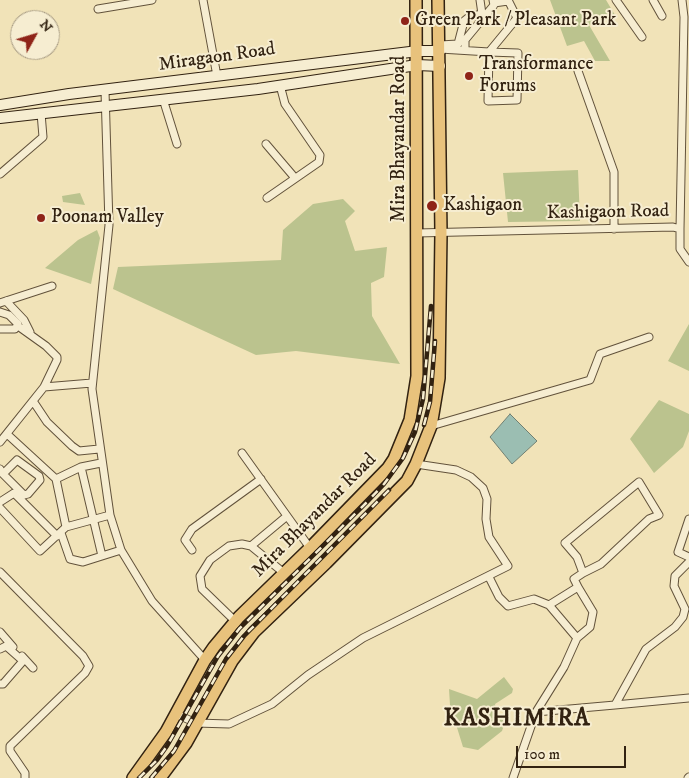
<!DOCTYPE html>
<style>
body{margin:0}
#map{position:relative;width:689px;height:778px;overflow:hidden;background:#f1e3b8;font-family:"IM FELL DW Pica",serif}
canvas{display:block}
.north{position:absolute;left:10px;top:10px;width:50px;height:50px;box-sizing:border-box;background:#f6edd1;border:1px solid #a89c84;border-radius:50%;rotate:51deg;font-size:14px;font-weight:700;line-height:20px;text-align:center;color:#322211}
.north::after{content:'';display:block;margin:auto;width:18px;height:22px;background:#8f2418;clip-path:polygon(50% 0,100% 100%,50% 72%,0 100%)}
.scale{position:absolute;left:516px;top:746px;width:110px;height:22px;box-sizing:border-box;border:2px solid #322211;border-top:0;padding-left:6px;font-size:15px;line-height:18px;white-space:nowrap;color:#322211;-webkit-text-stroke:4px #f6edd1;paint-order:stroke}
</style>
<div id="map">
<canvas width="689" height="778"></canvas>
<div class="north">N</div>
<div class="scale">100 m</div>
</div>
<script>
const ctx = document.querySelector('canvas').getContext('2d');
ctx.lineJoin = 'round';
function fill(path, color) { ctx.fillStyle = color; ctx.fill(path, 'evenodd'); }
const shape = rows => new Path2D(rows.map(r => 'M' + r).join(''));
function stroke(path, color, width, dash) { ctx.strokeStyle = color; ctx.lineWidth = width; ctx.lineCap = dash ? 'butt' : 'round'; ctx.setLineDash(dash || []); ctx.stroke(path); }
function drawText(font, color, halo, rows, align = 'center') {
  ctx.font = font + ' "IM FELL DW Pica",serif'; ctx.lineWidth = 4; ctx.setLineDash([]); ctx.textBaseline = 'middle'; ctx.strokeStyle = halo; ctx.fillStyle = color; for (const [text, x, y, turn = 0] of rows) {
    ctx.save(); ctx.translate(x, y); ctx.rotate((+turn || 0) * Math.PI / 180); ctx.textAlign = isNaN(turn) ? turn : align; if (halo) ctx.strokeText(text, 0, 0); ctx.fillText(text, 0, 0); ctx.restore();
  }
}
fill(shape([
 [550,0,606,0,615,15,589,25,610,61,595,61,584,41,567,46],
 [578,170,580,221,508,222,503,173],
 [80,193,85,205,63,202,62,196],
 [343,199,355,211,345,221,355,251,387,247,384,277,371,283,372,316,400,364,296,351,256,355,113,289,118,267,281,260,283,230,313,204],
 [97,230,100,238,91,284,45,268,78,240],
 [689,324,689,371,668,361],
 [659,400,689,414,689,431,683,447,654,473,630,439],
 [504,677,513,689,512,693,495,704,497,714,505,722,502,731,478,750,463,747,450,705,449,689,477,699]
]), '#bbc38e');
const water = shape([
 [510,414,537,441,512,464,490,437,510,414]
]);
fill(water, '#9bbeb2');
stroke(water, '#718072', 1);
const street = shape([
 [203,0,217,76],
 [616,0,642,37],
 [653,0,662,16],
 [494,3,508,1],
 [98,9,152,0],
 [440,45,458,44,464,21,469,17,482,14,480,0],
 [440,49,489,52,488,101,517,100,518,53,489,52],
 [465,50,465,40,494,5,493,0],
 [489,52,517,18,508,0],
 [578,71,614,172,614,229],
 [105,91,109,225,92,389,110,515,121,550,152,601,205,660],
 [163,99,177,144],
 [266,144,295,178],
 [0,174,43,137,41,113],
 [267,198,319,162,320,155,285,104,280,85],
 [680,229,684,17,682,0],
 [417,233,673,227,680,229,680,249,689,262],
 [6,301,24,320,30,332],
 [0,303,52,286],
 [0,312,9,315,18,324,15,329,0,329],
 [44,387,92,383],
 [33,401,47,422,72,446,79,451,99,449],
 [431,426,590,380,600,354,649,337],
 [7,434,56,479],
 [0,442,44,387,57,360,57,357,46,346,18,326],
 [242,453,310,548],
 [0,469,3,474,24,495,28,494,40,480,39,476,17,460,3,474],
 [0,502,14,493,57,536],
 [0,508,40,551,66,527,110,515],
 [689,519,678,552,689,557],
 [66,527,56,479,81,467,101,463],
 [61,533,70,559,83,562,102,556,81,467],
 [251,546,287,516],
 [192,550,185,540,192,529,261,479],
 [102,556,121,550],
 [0,572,83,656,89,666,85,673,10,746,10,751,25,773,25,778],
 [489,577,499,597,508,606,534,599,549,605,578,587,593,612,590,627,577,638,564,667,536,712],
 [578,587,574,579,583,573,577,557,565,543,639,482,659,515,649,519,601,564,583,573],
 [549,605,577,638],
 [235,621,202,589,200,576,210,560,229,546,242,544,251,546,284,573],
 [0,632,13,647],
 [0,649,6,646,23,661,3,684,0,684],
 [22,656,33,668],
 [615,705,689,698],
 [176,714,196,723,229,724,272,704,308,675,363,638,508,566,489,537,486,519,487,499,483,488,471,477,456,470,416,464],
 [513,778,536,712,615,705,646,649,675,627,683,617,685,609,674,586,675,576,689,562],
 [688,778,689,777]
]);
const secondary = shape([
 [0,105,69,94,418,51,440,51],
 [0,118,258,89,417,65,440,66]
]);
const primary = shape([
 [133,778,166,732,205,660,214,647,239,617,310,548,388,468,394,459,410,420,417,376,416,0],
 [160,778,186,743,232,661,254,632,326,563,407,481,416,464,431,426,439,378,441,233,438,0]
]);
stroke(street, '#62523b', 9);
stroke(secondary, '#322211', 12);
stroke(primary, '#322211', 14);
stroke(street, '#f6edd1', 7);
stroke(secondary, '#f6edd1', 10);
stroke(primary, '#e8c27c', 11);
const rail = shape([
 [424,425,430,402,435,341],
 [139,778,157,760,167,746,218,656,239,629,366,503,384,484,403,458,415,432,423,399,431,306],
 [151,778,174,751,226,659,244,636,389,490]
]);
stroke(rail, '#322211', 4.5);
stroke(rail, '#f6edd1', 2.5, [8]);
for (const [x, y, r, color] of [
 [405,21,5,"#8f2418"],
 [469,76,5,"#8f2418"],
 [432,206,6,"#8f2418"],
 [41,218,5,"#8f2418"]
]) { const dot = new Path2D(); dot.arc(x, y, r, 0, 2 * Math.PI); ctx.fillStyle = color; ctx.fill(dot); stroke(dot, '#f6edd1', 2); }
drawText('19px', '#322211', '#f6edd1', [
 ["Green Park / Pleasant Park",415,21],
 ["Transformance",479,65],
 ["Forums",479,87],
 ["Kashigaon",443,206],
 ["Poonam Valley",51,218]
], 'left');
drawText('19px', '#322211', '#f6edd1', [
 ["Miragaon Road",217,58,-8],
 ["Mira Bhayandar Road",400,139,-90],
 ["Kashigaon Road",608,213,-1],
 ["Mira Bhayandar Road",315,516,-45]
]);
ctx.letterSpacing = '1px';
drawText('bold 24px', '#322211', '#f6edd1', [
 ["KASHIMIRA",517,720]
]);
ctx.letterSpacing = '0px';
</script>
